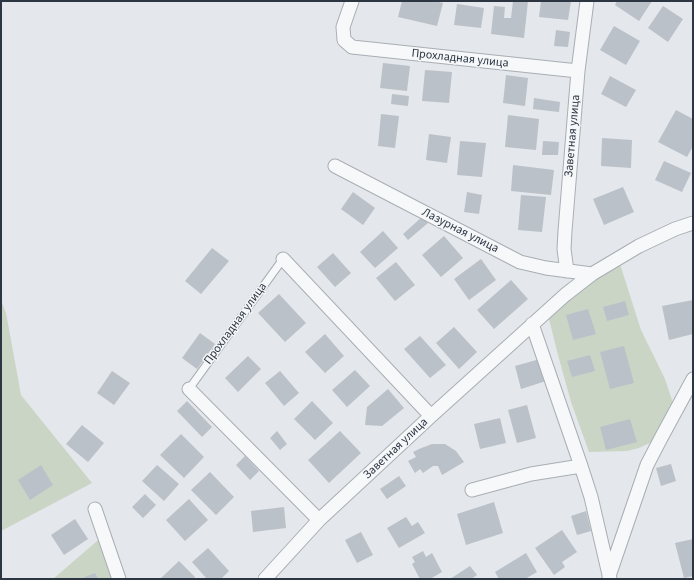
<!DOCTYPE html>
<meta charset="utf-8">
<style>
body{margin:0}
#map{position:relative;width:694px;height:580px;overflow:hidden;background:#e4e7eb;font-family:"Source Sans 3",sans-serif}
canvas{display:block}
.frame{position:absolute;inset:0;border:2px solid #2c3643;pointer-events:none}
</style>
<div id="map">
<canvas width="694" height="580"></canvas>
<div class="frame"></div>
</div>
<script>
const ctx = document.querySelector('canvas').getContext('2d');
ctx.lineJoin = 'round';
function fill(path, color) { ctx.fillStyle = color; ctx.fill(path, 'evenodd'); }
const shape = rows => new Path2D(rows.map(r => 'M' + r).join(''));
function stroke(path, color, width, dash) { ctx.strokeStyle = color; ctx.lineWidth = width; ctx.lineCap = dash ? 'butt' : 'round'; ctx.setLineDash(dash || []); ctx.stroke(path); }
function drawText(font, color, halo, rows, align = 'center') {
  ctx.font = font + ' "Source Sans 3",sans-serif'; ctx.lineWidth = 3; ctx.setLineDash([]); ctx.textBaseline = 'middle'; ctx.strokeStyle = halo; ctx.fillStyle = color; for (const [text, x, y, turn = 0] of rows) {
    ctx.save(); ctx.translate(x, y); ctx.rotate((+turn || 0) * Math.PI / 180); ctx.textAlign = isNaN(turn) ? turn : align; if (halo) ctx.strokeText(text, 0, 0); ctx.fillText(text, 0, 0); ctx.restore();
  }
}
fill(shape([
 [619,261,641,330,665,379,673,403,652,442,639,448,627,451,589,452,571,402,558,355,548,315],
 [1,300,6,313,21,395,92,483,1,531],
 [104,535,121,579,53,579]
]), '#cad5c5');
fill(shape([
 [402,1,434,1,443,3,437,26,398,17],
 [513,1,528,1,524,38,491,34,494,6,505,7,504,18,511,18],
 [541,1,571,1,568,20,539,17],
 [617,1,652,1,639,21,615,5],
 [457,4,484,8,481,28,454,25],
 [663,6,683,19,668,42,648,28],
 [614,26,640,41,626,65,600,50],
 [556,30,570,32,568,47,554,46],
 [383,63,410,66,407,91,380,88],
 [425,70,452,72,449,103,422,101],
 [506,75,528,78,525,106,503,103],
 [610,76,636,90,626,107,601,94],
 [392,94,409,96,408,106,391,104],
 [534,98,560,102,559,112,533,109],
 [676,110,693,119,693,146,687,157,658,142],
 [381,114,399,116,395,148,378,146],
 [508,115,539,119,536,150,505,147],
 [429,134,451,137,447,163,426,160],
 [602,138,632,140,631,168,601,166],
 [460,141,486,143,482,177,457,175],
 [543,141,559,142,558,155,542,155],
 [664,161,691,173,682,192,655,180],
 [513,165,554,170,551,195,511,191],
 [623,187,634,212,604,225,593,199],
 [353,192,375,208,363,225,341,209],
 [467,192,482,195,479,214,464,212],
 [521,195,546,197,542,232,518,230],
 [422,217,428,223,408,240,403,234],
 [383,231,398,248,375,268,360,252],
 [444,236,463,258,441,277,422,255],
 [212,248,229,261,201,294,185,281],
 [333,253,351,273,335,287,317,267],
 [481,259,496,280,469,300,454,279],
 [396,262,415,285,395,301,376,278],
 [511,280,528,299,494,329,477,310],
 [279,294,306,323,285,342,258,313],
 [693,300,693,334,669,340,662,306],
 [625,301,629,315,607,321,603,307],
 [588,309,596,334,573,340,566,315],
 [454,327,477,352,459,369,436,343],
 [200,333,215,344,197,369,182,358],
 [325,334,344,356,325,373,305,352],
 [420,336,446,365,430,378,404,349],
 [624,346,634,383,610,389,600,352],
 [590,355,595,371,572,377,567,361],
 [248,356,261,369,238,392,225,378],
 [540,359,546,381,521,389,515,366],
 [355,370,370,386,347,407,332,390],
 [112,371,130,383,114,405,97,393],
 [280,371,299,393,284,406,265,383],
 [388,389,404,408,382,426,365,425,367,407],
 [187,401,212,427,202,437,177,411],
 [312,401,333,423,315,440,294,419],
 [527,405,536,438,517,443,508,410],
 [500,418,506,443,480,449,474,424],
 [630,419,637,442,606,450,600,427],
 [82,425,104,443,88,462,66,444],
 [277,431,287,444,280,450,270,438],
 [340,431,361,453,329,483,308,460],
 [181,434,204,457,184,478,160,455],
 [432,444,445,444,456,451,464,462,442,475,438,466,433,466,423,473,420,469,415,473,408,461,416,457,413,452,419,449],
 [245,456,259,471,250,480,236,465],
 [671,464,676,481,661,486,656,468],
 [41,465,53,485,30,500,18,480],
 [157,465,179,484,164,501,142,481],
 [210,472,234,497,216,515,191,490],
 [399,476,406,486,387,499,380,489],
 [145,494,156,505,143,518,132,507],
 [189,499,208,520,185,541,166,520],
 [494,502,503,533,466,545,457,514],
 [284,507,286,528,253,532,251,511],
 [586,511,591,531,577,535,571,516],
 [406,517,412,526,418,522,425,533,399,548,387,528],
 [75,519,88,539,64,555,51,535],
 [562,530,577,552,562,562,565,567,554,575,535,548],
 [361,532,373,555,357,563,345,540],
 [693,539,693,576,684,578,675,543],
 [208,548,229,571,221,579,207,579,192,562],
 [423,551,426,557,432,553,442,572,430,579,420,579,412,564,415,562,412,557],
 [526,553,537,572,525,579,499,579,495,572],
 [179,561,195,577,193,579,160,579],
 [470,566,477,575,471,579,450,579],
 [95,573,98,579,80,579]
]), '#bbc1c8');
const lane = shape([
 [189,389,283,259]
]);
const street = shape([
 [352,1,343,27,344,40,352,47,578,71],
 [335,166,520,262,546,268,592,274],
 [283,259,431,416],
 [567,271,564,249,565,231,578,71,587,1],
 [532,324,581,466,591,497,610,579],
 [189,389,319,520],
 [472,490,531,474,581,466],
 [95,509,119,579],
 [609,576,647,465,661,438,693,379],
 [265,579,319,520,431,416,565,295,592,274,639,246,675,229,693,223]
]);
stroke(lane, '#a9aeb5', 9);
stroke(street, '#a9aeb5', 15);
stroke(lane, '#f7f8f9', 7);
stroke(street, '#f7f8f9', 13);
drawText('12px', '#2c3643', '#f4f6f8', [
 ["Прохладная улица",460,59,6],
 ["Заветная улица",573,136,-85],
 ["Лазурная улица",460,231,27],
 ["Прохладная улица",236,324,-54],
 ["Заветная улица",396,449,-43]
]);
</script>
